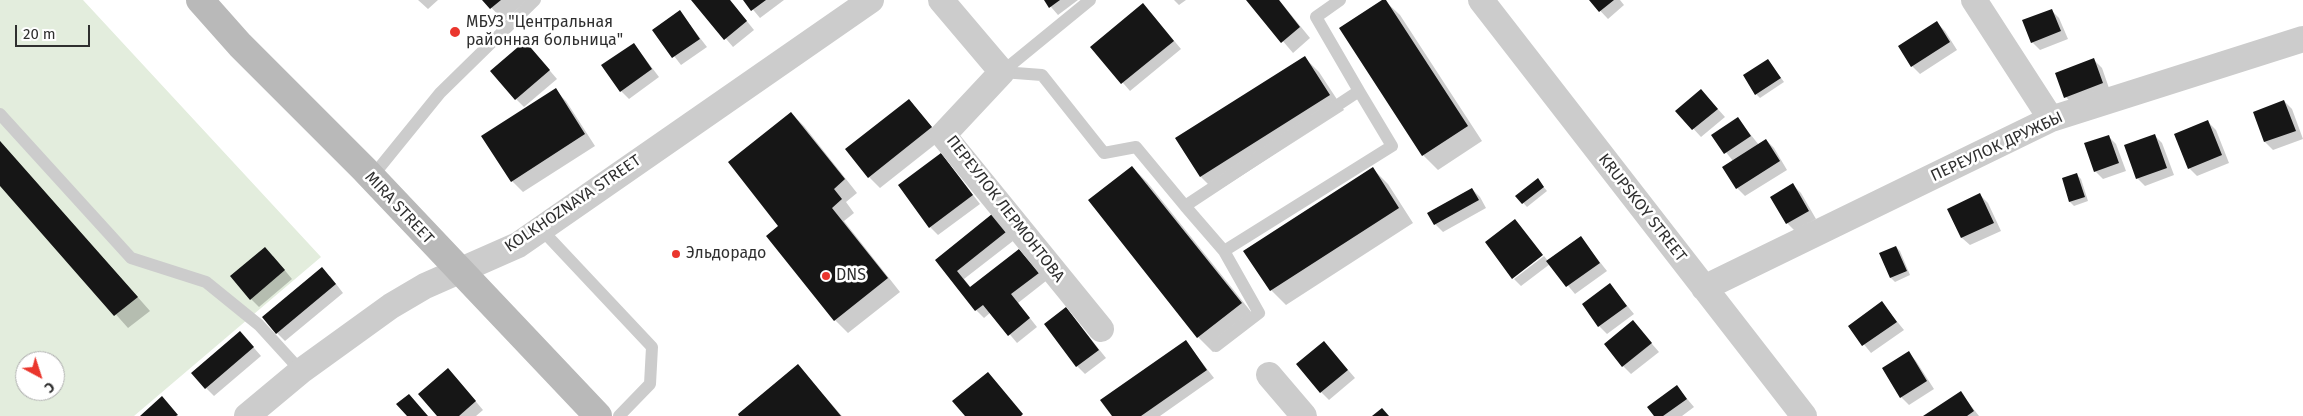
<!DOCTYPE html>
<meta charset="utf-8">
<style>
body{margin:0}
#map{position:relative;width:2303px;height:416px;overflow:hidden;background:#fff;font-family:"Fira Sans",sans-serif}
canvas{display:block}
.north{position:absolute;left:15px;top:351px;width:50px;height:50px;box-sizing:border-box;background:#fff;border:1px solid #acacac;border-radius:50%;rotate:140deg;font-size:14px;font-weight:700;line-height:20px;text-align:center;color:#2f2f2f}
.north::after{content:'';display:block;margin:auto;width:18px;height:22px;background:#ea362d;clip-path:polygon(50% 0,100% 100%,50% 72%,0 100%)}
.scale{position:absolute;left:15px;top:25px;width:75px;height:22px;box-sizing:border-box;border:2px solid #2f2f2f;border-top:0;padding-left:6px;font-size:15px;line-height:18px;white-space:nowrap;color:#2f2f2f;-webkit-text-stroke:4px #fff;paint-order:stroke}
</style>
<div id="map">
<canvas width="2303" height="416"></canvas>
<div class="north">С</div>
<div class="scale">20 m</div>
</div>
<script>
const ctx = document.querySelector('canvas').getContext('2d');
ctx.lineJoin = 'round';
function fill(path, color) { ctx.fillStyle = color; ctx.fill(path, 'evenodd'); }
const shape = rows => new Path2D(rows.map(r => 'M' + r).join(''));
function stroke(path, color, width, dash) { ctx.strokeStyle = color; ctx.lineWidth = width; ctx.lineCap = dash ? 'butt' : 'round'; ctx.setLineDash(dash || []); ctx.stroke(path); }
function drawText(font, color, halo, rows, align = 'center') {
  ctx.font = font + ' "Fira Sans",sans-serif'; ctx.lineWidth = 5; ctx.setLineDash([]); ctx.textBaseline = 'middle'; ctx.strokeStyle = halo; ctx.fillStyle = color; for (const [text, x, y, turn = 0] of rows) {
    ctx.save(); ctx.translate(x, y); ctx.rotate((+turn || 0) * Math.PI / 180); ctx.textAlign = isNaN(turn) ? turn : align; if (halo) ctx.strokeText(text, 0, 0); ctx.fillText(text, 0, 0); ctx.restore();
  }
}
fill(shape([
 [0,0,83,0,321,257,134,416,0,416],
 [25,361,55,361,55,391,25,391]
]), '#e3eddd');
fill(shape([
 [418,0,438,0,428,9],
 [484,0,528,0,504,21],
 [693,0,730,0,754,30,733,47],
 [745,0,784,0,760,18],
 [1045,0,1078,0,1058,15],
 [1174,0,1186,0,1179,5],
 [1248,0,1279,0,1310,38,1293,53],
 [1384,0,1400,15,1482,141,1438,170,1423,155],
 [1590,0,1620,0,1624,5,1608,19],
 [2051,10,2059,18,2068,39,2040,50,2032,42],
 [680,12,707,47,681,65,654,30],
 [1151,13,1181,49,1130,91,1092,47],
 [1937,23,1945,31,1957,50,1920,74,1912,66],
 [634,44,659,77,629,99,621,91],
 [533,51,557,79,524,107,516,99],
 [1304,57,1319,72,1344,110,1216,192,1201,177,1177,139],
 [1768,60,1784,82,1760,98,1756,94],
 [2094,60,2102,68,2110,91,2073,105,2066,97],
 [555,90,566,101,595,146,523,192,512,181],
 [1709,99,1725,117,1701,137,1677,111],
 [909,100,942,139,880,188,869,177],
 [2284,101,2292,109,2303,139,2273,150,2265,142,2254,113],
 [791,113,804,126,857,193,846,202,854,213,844,221,900,292,848,333,835,320,768,236,780,226],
 [1738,119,1759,145,1766,140,1774,148,1787,170,1745,196,1737,188,1724,167,1733,161,1713,136],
 [2208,122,2216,130,2229,163,2197,176,2189,168],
 [2154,135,2162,143,2174,175,2145,186,2137,178],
 [2108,136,2116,144,2126,171,2103,179,2095,171],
 [0,141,150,311,128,328,0,184],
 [941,154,980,204,938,235,930,227],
 [1132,167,1147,182,1256,318,1213,352,1198,337],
 [1373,169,1388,184,1413,223,1286,305,1271,290],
 [2077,175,2081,179,2088,201,2074,206,2070,202,2063,179],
 [1541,184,1547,191,1527,207,1517,196],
 [1793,185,1801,193,1816,219,1795,231,1787,223],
 [1472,189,1480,197,1486,208,1443,232,1435,224],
 [1980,195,1988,203,2001,231,1970,245,1962,238,1949,209],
 [1000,224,1013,241,964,279,971,288,1027,258,1046,281,1018,303,1037,327,1017,343,991,312,984,318,976,310,936,260],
 [1580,237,1607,271,1575,294,1550,264,1521,286,1514,279,1544,256,1548,261],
 [1896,247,1900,251,1910,275,1895,282,1891,278,1881,253],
 [273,256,292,279,259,307,251,299],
 [330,276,343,293,285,341,277,333],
 [1610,285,1634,314,1607,334,1599,326],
 [1882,303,1904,330,1871,353,1849,326],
 [1066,308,1106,358,1085,374,1077,366],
 [1633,322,1659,352,1631,374,1623,366],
 [248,341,261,356,214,396,206,388],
 [1186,342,1214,378,1160,416,1113,416],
 [1332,351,1355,378,1329,400,1321,392],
 [1909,353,1916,361,1934,389,1909,405,1901,397],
 [798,366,842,416,741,416],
 [456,378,483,410,476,416,438,416],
 [1677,387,1694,407,1682,416,1655,416],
 [1961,393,1979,416,1925,416]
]), '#0003');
fill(shape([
 [482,0,501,0,490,9],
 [691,0,730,0,747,21,724,40],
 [743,0,766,0,751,11],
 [1044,0,1060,0,1049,8],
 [1246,0,1279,0,1300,27,1281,43],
 [1382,0,1386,0,1468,126,1422,156,1339,28],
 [1589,0,1614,0,1599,12],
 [1143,3,1174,41,1121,84,1090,47],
 [2052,9,2061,31,2031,43,2022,20],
 [680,10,700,39,672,58,652,30],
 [1937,21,1950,42,1911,67,1898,46],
 [525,41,550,70,515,100,490,71],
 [634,43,652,69,620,92,601,65],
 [1305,56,1330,95,1200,177,1175,138],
 [2094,58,2103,83,2064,98,2055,73],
 [1768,59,1781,78,1755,95,1743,75],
 [556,88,585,134,511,182,481,136],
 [1701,89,1718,109,1692,130,1675,111],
 [909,99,932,127,868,178,845,149],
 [2284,100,2296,131,2264,142,2253,112],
 [791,112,845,179,834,189,842,199,832,208,888,278,834,321,766,236,778,226,728,162],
 [1738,117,1751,136,1724,154,1711,135],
 [2208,120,2222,155,2188,169,2174,134],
 [2155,134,2167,168,2136,179,2124,145],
 [2109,135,2119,163,2094,172,2084,143],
 [1766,139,1780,161,1736,189,1722,167],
 [0,141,138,297,114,316,0,186],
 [941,153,973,195,929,228,898,185],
 [1132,166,1242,303,1197,338,1088,200],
 [1373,167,1399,208,1270,291,1243,251],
 [2077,173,2085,197,2069,202,2062,178],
 [1538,178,1544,187,1522,204,1515,196],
 [1793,183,1809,211,1786,224,1770,197],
 [1472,188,1479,200,1434,225,1427,213],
 [1980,193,1994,223,1961,238,1947,209],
 [992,214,1006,232,957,271,970,287,1019,249,1039,273,1011,294,1030,318,1008,336,983,305,975,311,935,260],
 [1515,219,1543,255,1512,279,1485,242],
 [1581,236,1600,263,1566,287,1546,261],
 [1896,246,1907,271,1890,278,1879,253],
 [265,247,285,270,250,300,230,276],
 [322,267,336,284,276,334,262,317],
 [1610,283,1627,306,1598,327,1582,304],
 [1882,301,1897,322,1862,346,1848,326],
 [1066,307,1099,350,1076,367,1044,324],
 [1633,320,1652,343,1622,367,1604,344],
 [240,331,254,347,205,389,191,373],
 [1186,340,1207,370,1141,416,1112,416,1100,400],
 [1324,341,1348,370,1320,393,1296,364],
 [1909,351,1927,381,1900,398,1882,368],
 [798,364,841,416,739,416,738,414],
 [448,368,476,401,459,416,437,416,418,394],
 [988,372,1023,414,1021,416,965,416,952,401],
 [1677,385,1687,399,1663,416,1654,416,1647,407],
 [1961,391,1974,411,1967,416,1923,416],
 [409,394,428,416,407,416,396,404],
 [162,396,178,415,176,416,140,416],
 [1382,408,1389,416,1372,416]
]), '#161616');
stroke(shape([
 [1090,0,1002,72,1042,75,1104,153,1136,147,1185,206,1359,91,1316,17,1340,0],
 [0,114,131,258,206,282,259,325,301,371],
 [371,178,440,93,535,0],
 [1185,206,1224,251,1392,146,1359,91],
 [541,229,652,347,650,384,619,416],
 [1216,346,1259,313,1224,251]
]), '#ccc', 12);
stroke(shape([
 [941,0,1002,72,943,135,1101,329],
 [1481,0,1804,416],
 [1974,0,2051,119],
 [1704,288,2051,119,2303,39],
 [1269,375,1304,416],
 [247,416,301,371,391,306,425,286,518,245,871,0]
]), '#ccc', 26);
stroke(shape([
 [200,0,240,45,364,169,598,416]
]), '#b9b9b9', 28);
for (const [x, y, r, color] of [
 [455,32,6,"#ea362d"],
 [676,254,5,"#ea362d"],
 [826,276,5,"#ea362d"]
]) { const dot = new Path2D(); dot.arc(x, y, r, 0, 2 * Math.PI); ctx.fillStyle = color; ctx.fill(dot); stroke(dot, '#fff', 2); }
drawText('16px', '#2f2f2f', '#fff', [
 ["МБУЗ \"Центральная",466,23],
 ["районная больница\"",466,41],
 ["Эльдорадо",686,254],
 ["DNS",836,276]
], 'left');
drawText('16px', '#2f2f2f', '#fff', [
 ["ПЕРЕУЛОК ДРУЖБЫ",1997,147,-25],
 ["KOLKHOZNAYA STREET",573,204,-34],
 ["MIRA STREET",399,208,47],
 ["KRUPSKOY STREET",1642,208,52],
 ["ПЕРЕУЛОК ЛЕРМОНТОВА",1005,209,52]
]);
</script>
